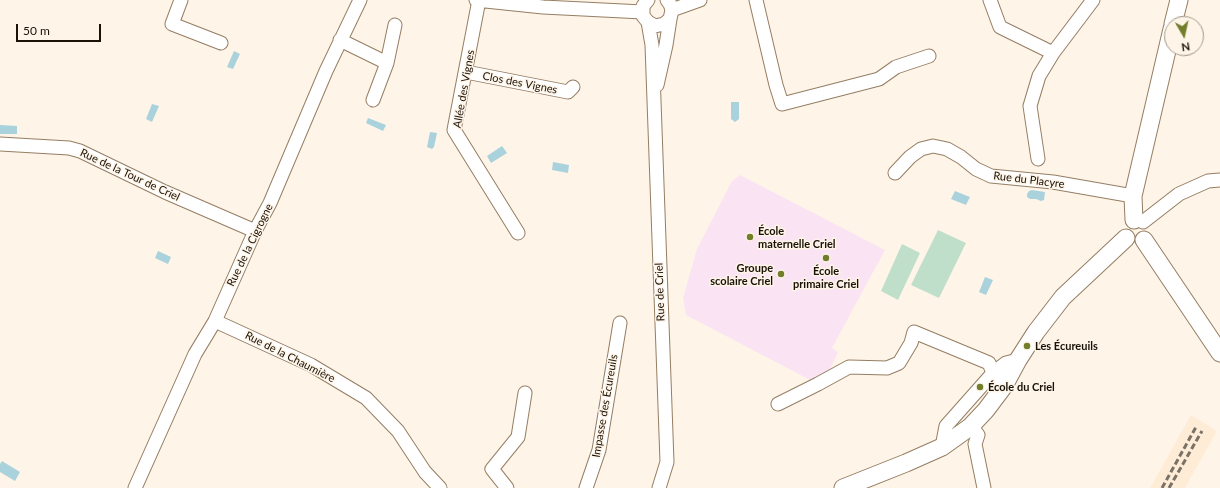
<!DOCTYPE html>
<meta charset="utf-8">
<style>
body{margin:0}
#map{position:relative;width:1220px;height:488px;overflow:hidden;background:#fef4e8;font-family:Lato,sans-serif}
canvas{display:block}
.north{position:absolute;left:1164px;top:16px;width:40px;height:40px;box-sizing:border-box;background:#fef4e8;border:1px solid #a39a8e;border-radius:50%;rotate:171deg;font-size:11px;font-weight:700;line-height:16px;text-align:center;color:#1a1207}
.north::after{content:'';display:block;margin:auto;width:14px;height:18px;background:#727e2a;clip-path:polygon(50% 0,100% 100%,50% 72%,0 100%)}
.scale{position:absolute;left:16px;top:24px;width:85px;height:18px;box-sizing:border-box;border:2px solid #1a1207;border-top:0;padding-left:5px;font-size:12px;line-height:14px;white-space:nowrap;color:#1a1207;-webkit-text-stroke:3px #fef4e8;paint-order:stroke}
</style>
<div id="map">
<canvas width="1220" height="488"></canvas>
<div class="north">N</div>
<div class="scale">50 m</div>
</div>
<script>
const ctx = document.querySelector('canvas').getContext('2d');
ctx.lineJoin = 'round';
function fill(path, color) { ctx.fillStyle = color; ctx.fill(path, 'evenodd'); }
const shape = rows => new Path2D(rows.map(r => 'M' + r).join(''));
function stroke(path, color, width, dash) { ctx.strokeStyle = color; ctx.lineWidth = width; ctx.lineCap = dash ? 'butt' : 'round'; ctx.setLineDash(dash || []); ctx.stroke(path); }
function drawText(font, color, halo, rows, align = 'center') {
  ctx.font = font + ' Lato,sans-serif'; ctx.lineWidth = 3; ctx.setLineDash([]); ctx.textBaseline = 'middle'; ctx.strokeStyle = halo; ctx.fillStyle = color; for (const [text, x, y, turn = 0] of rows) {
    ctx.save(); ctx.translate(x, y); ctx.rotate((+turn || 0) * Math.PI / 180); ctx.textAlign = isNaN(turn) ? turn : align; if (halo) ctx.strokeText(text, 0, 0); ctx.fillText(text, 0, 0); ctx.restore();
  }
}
fill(shape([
 [1191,415,1217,431,1185,488,1150,488]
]), '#feecd6');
fill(shape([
 [740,175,885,250,832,348,838,352,829,372,812,381,686,315,683,298,697,249,732,181]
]), '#fae4f3');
fill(shape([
 [938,230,966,243,939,298,911,285],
 [902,244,920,253,898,300,881,291]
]), '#c0dfcb');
fill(shape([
 [234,51,240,54,233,69,227,67],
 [731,102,739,102,739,119,735,122,731,119],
 [152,104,159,106,152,122,146,119],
 [368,118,386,125,383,131,366,123],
 [0,125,17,126,17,134,0,134],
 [430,132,437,133,434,147,432,149,427,147],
 [502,146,507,153,491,163,487,156],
 [553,162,569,165,568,173,552,170],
 [1032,190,1045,192,1044,200,1041,201,1036,199,1030,199,1027,197,1027,194,1029,191],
 [955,191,970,197,966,205,951,199],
 [158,251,171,257,168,264,155,258],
 [985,277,993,280,986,295,979,292],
 [2,461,20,472,15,481,0,472,0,464]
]), '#aad2dc');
const minor = shape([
 [181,0,172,24,221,43],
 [476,0,543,7,643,12],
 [479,0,454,130,518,233],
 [648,0,643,6,643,16,648,22,655,26,664,24,670,19,672,10,670,4,667,0],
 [756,0,776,85,782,104,879,79,896,67,929,56],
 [990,0,1000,27,1053,53],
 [672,10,700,0],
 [648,22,652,45,667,462,659,488],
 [340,40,387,63],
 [466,72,568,92,573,87],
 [657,85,666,45,670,19],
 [373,100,387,63,395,25],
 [0,144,69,148,80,151,165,192,255,231],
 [1038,159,1030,106,1039,76,1053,53,1093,0],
 [895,173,910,157,921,149,933,146,947,149,961,157,976,169,991,176,1053,182,1133,196],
 [1143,222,1179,194,1208,181,1220,180],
 [215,321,311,365,366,398,398,431,425,472,440,488],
 [778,404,818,384,849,367,887,368,899,363,911,343,914,332,989,363,993,373,1004,386],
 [970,427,975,431,978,435,975,444,984,488],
 [942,447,946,426,993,373,1006,363,1018,360],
 [135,488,195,354,215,321,255,231,270,203,326,71,360,0],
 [507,488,492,469,518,437,525,393],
 [586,488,599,450,620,323]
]);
const tertiary = shape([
 [1173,24,1179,0],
 [1134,220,1133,196,1172,29],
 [1144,240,1220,353],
 [843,488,906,463,942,447,970,427,986,410,1004,386,1018,360,1036,332,1063,297,1126,238]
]);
stroke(minor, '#957e63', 15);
stroke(tertiary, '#957e63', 19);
stroke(minor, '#fff', 13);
stroke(tertiary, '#fff', 17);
stroke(shape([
 [1162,488,1196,427],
 [1169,488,1202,431]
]), '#7b7267', 3, [6, 3]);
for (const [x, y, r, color] of [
 [750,237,4,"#727e2a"],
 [826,258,4,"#727e2a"],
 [781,274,4,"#727e2a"],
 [1027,346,4,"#727e2a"],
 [980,387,4,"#727e2a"]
]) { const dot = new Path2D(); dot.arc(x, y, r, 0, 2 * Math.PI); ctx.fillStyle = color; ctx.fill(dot); stroke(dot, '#fef4e8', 1.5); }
drawText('11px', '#1a1207', '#fef4e8', [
 ["Clos des Vignes",520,83,11],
 ["Allée des Vignes",464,89,-80],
 ["Rue de la Tour de Criel",130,175,25],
 ["Rue du Placyre",1029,180,7],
 ["Rue de la Cigrogne",250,245,-64],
 ["Rue de Criel",660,292,-92],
 ["Rue de la Chaumière",290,357,27],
 ["Impasse des Écureuils",605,406,-80]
]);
drawText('bold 11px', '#1a1207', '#fef4e8', [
 ["École",758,231],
 ["maternelle Criel",758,244],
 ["Groupe",773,268,"right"],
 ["scolaire Criel",773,281,"right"],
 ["École",826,271,"center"],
 ["primaire Criel",826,284,"center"],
 ["Les Écureuils",1035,346],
 ["École du Criel",988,387]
], 'left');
</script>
